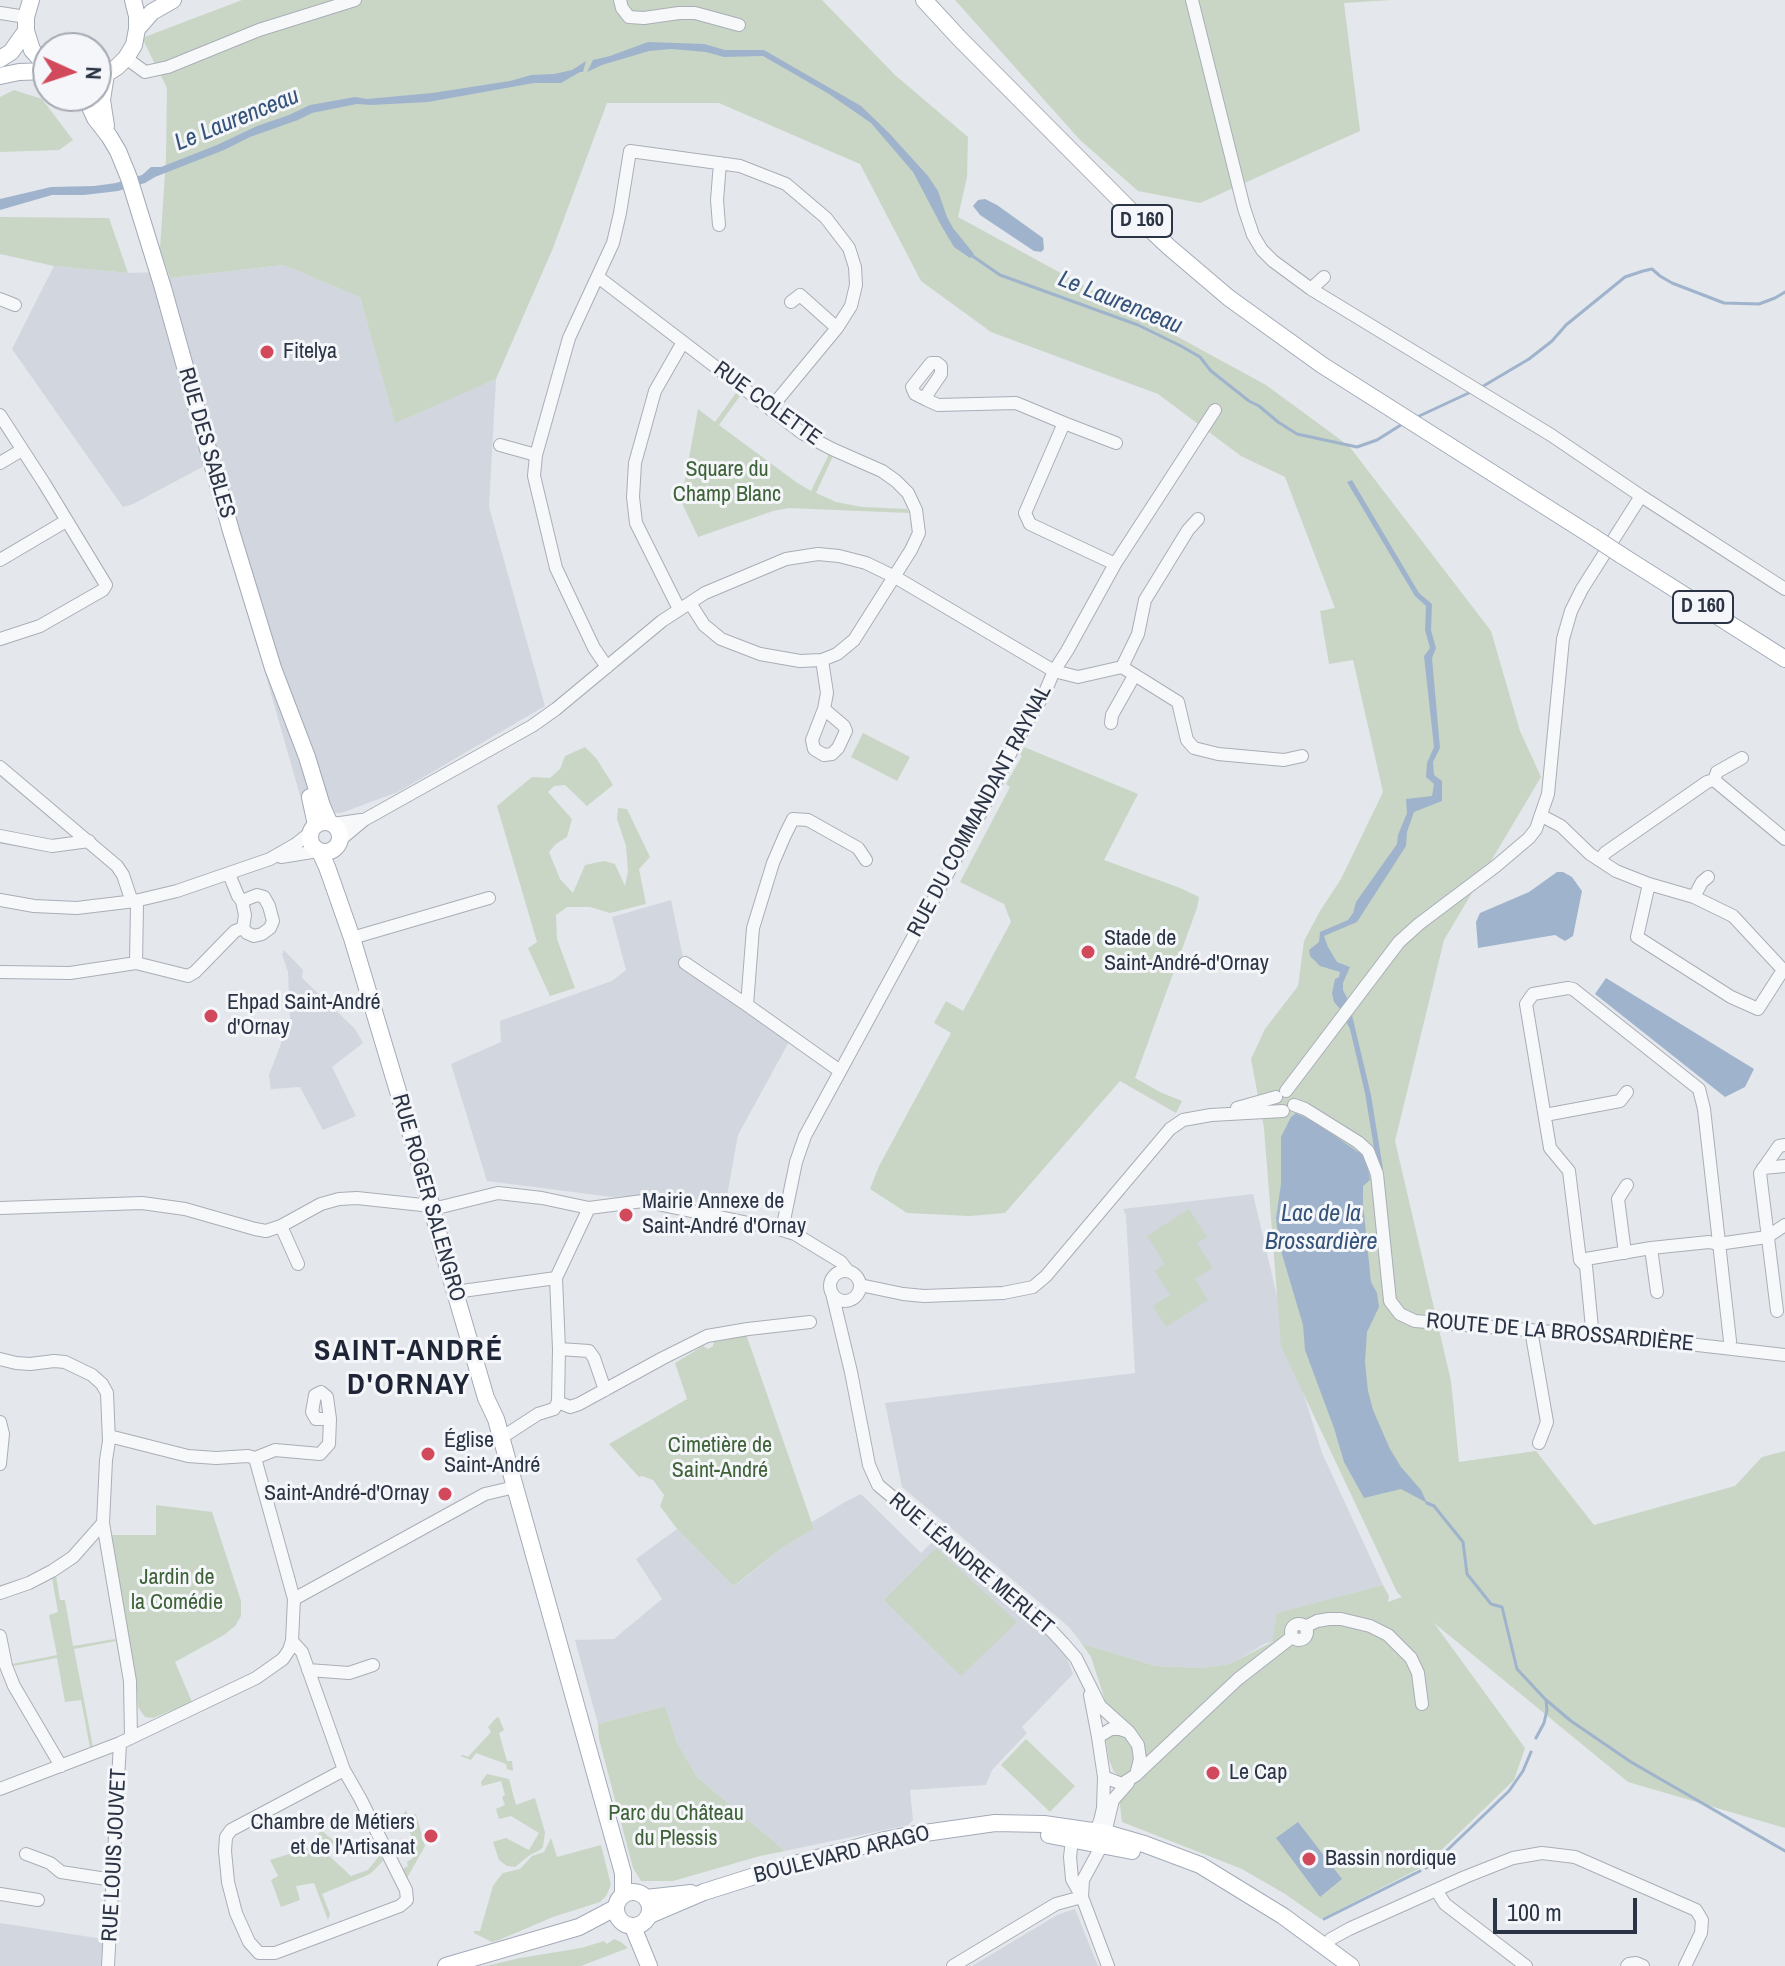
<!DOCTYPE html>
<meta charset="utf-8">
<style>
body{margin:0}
#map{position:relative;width:1785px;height:1966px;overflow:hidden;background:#e4e7ec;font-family:"Archivo Narrow",sans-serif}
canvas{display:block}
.north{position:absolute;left:32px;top:32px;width:80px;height:80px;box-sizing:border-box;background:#f4f6f9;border:2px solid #a4a8b1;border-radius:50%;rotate:93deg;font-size:22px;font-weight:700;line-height:32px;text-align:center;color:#2b3445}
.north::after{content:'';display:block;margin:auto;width:28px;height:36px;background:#d1495b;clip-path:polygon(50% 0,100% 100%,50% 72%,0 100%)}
.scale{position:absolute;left:1493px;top:1898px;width:144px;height:36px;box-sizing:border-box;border:4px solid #2b3445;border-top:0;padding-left:10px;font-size:24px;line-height:28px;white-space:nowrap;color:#2b3445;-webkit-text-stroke:6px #f4f6f9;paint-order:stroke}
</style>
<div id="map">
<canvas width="1785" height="1966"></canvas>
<div class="north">N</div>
<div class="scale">100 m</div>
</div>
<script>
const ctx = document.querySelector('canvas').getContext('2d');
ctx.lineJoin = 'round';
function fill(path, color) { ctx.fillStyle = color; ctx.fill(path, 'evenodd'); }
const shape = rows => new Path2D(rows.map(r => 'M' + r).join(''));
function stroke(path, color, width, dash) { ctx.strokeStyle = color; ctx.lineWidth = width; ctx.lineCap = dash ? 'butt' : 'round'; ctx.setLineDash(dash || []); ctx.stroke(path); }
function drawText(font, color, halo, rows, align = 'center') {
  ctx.font = font + ' "Archivo Narrow",sans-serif'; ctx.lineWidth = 6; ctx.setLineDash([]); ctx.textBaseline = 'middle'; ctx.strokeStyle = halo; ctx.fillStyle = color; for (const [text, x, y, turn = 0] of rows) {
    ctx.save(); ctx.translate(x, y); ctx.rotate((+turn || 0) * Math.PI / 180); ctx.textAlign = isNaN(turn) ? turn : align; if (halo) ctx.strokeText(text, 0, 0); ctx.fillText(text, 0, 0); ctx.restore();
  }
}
fill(shape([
 [283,265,360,297,395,422,496,379,489,507,545,706,398,792,341,813,305,813,262,662,261,603,219,468,204,466,133,504,123,507,12,349,54,266,128,273,165,272,170,278],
 [671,900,685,967,790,1040,738,1135,727,1196,705,1192,702,1203,664,1194,612,1197,487,1181,451,1064,501,1042,500,1021,612,981,626,970,612,917],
 [284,950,303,970,302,978,355,1029,363,1043,332,1067,356,1116,323,1130,300,1087,271,1089,269,1075,290,1020,288,972,282,954],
 [1253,1194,1288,1343,1322,1453,1383,1585,1278,1613,1272,1642,1266,1643,1231,1664,1200,1668,1156,1666,1082,1644,1069,1627,902,1487,885,1403,1135,1373,1126,1215,1123,1209],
 [861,1494,921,1553,932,1542,1041,1630,1066,1655,1073,1674,1022,1727,1027,1733,992,1770,986,1785,910,1790,913,1820,908,1825,785,1851,697,1777,677,1743,665,1706,598,1724,575,1640,614,1639,662,1599,636,1559,677,1529,735,1586,783,1547,814,1529,812,1522,845,1502],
 [1075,1909,1098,1966,972,1966,1057,1915],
 [0,1923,103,1939,101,1966,0,1966]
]), '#d2d6de');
fill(shape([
 [242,0,822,0,895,75,968,137,967,177,958,217,1266,385,1349,446,1491,631,1520,731,1541,777,1444,940,1395,1141,1451,1381,1459,1462,1536,1451,1594,1525,1735,1486,1762,1457,1785,1451,1785,1828,1628,1782,1434,1623,1525,1748,1514,1780,1426,1865,1321,1919,1285,1894,1242,1869,1122,1822,1116,1773,1114,1772,1109,1760,1106,1741,1106,1737,1110,1734,1105,1700,1091,1657,1082,1644,1156,1666,1200,1668,1230,1664,1272,1642,1277,1613,1383,1585,1389,1596,1388,1602,1402,1597,1397,1592,1281,1346,1264,1128,1251,1059,1265,1029,1298,986,1304,941,1320,911,1341,879,1383,792,1353,660,1329,664,1320,611,1335,608,1285,477,1241,456,1158,394,991,332,921,281,860,164,719,103,607,103,553,248,496,379,395,423,360,297,283,265,170,278,160,249,166,158,167,88,142,38],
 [955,0,1391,0,1344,3,1360,131,1200,203,1138,191,1080,140],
 [14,90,42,99,73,140,59,150,0,152,0,97],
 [0,217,109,218,128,273,54,266,0,254],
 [736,393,740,396,719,425,796,482,811,491,829,454,833,456,816,493,836,502,862,507,907,509,909,513,789,508,773,511,698,537,681,501,698,409,715,422],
 [863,733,910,757,897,781,851,757],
 [585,747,596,758,613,785,587,806,565,785,554,786,548,792,572,819,567,837,556,844,549,852,560,879,573,893,585,865,604,861,615,864,625,886,628,871,626,846,617,819,618,808,627,809,650,857,639,869,646,904,610,913,590,907,567,907,556,915,557,939,575,988,550,996,528,948,537,942,497,806,532,777,550,778,560,769,565,756],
 [1024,747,1138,794,1104,860,1180,888,1199,897,1197,908,1135,1078,1162,1093,1182,1101,1176,1113,1120,1081,1005,1213,970,1216,907,1213,870,1189,879,1166,951,1033,934,1023,946,1001,963,1011,1011,922,1004,904,960,882,1010,787,1006,784,1022,756,1020,754],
 [1189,1209,1207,1237,1197,1243,1213,1268,1195,1279,1208,1300,1166,1327,1153,1306,1170,1295,1155,1271,1165,1264,1147,1236],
 [746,1334,814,1529,783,1547,734,1586,677,1529,660,1506,664,1495,653,1480,642,1476,639,1477,609,1444,687,1399,675,1363,703,1346,708,1349,713,1346,714,1340],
 [156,1505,212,1512,241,1601,241,1616,235,1626,224,1635,175,1662,192,1702,153,1718,145,1717,138,1707,136,1677,110,1535,156,1535],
 [936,1548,1017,1622,961,1676,884,1600],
 [56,1576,60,1600,65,1600,73,1646,115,1639,116,1641,74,1649,93,1747,90,1748,81,1700,65,1702,57,1658,13,1666,12,1664,57,1655,49,1615,58,1612,52,1578],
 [665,1706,677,1743,697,1777,785,1851,760,1856,673,1881,641,1881,633,1868,599,1739,598,1724],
 [497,1717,499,1718,504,1730,499,1733,507,1761,512,1761,513,1771,507,1769,506,1764,476,1753,471,1760,460,1756,463,1755,468,1757,491,1732,488,1727],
 [1026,1739,1075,1786,1050,1812,1001,1765],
 [487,1774,509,1779,516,1805,535,1798,545,1832,543,1847,540,1850,530,1855,515,1867,507,1866,499,1860,493,1842,506,1838,529,1850,539,1833,511,1816,499,1819,496,1809,505,1805,502,1797,505,1795,501,1781,482,1786,481,1782],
 [406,1810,408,1816,416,1814,425,1846,407,1878,405,1877,401,1870,408,1866,407,1862,413,1858,411,1853,416,1846,403,1818,403,1815],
 [321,1830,335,1842,326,1853,351,1876,368,1870,380,1855,383,1861,370,1874,322,1894,330,1914,328,1920,314,1883,296,1886,300,1900,281,1907,271,1880,278,1876,270,1860,308,1848],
 [551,1838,557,1857,601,1845,611,1885,606,1896,600,1902,553,1917,499,1940,492,1942,474,1933,474,1931,480,1931,493,1886,498,1879,503,1873,520,1869,532,1856,544,1852],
 [614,1939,621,1942,628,1948,581,1966,486,1966,520,1958,581,1948,604,1941,607,1944]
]), '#c9d6c5');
fill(shape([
 [648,42,704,44,725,50,764,50,861,106,889,133,928,176,938,191,947,217,953,228,974,254,970,258,954,247,942,227,913,172,871,123,829,94,763,56,724,57,706,52,671,49,649,51,602,65,587,72,593,60,610,56],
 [586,61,583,72,580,72,561,83,534,83,428,102,371,105,357,104,312,113,298,120,250,137,224,150,155,177,145,183,118,191,84,195,52,195,0,210,0,199,51,187,94,186,116,183,142,175,151,167,161,167,217,145,257,126,289,115,310,105,355,97,367,99,432,93,510,81,531,75,554,74,572,70],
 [985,199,997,205,1043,238,1044,249,1041,252,1034,251,980,215,973,206,978,200],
 [1352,480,1419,593,1432,604,1431,630,1436,648,1432,658,1440,748,1433,762,1434,775,1442,781,1442,801,1414,812,1407,832,1406,846,1357,922,1324,936,1328,947,1337,962,1350,967,1343,983,1343,990,1348,1000,1341,1010,1334,1002,1332,993,1335,979,1339,977,1340,972,1320,966,1310,956,1309,950,1319,942,1320,932,1348,920,1353,913,1356,902,1397,844,1398,835,1407,813,1406,799,1432,796,1434,784,1426,777,1427,763,1434,747,1424,656,1430,648,1425,630,1426,606,1415,596,1347,482],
 [1557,872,1563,872,1572,877,1582,891,1573,936,1565,941,1555,935,1478,948,1476,922,1480,913,1529,892],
 [1606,978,1754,1069,1745,1087,1725,1097,1595,994],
 [1349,1013,1352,1015,1371,1095,1383,1169,1381,1170,1374,1148,1365,1093,1350,1029,1345,1019],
 [1296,1113,1316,1123,1361,1154,1367,1161,1370,1180,1363,1186,1363,1204,1371,1282,1377,1293,1379,1307,1367,1332,1365,1362,1368,1391,1373,1410,1390,1449,1401,1467,1421,1490,1427,1503,1401,1489,1364,1498,1344,1462,1334,1428,1305,1350,1303,1325,1279,1244,1276,1218,1281,1184,1281,1137,1291,1117],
 [1298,1822,1342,1879,1320,1897,1276,1838]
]), '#9fb4cc');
stroke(shape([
 [971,255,1000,275,1138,325,1181,346,1200,357,1211,371,1249,401,1259,406,1278,422,1297,434,1357,447,1377,440,1404,423],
 [1480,388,1529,359,1552,341,1566,325,1625,277,1643,271,1652,269,1660,276,1672,283,1724,303,1759,304,1775,298,1785,292],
 [1415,418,1473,391],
 [1427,1503,1434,1506,1463,1542,1467,1574,1491,1604,1502,1607,1517,1669,1545,1699,1571,1721,1631,1762,1785,1851],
 [1536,1738,1544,1723,1547,1710,1546,1700],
 [1426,1868,1439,1858,1509,1791,1523,1771,1531,1752],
 [1324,1919,1420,1871]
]), '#9fb4cc', 3);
const minor = shape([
 [620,0,622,8,629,17,644,18,679,13,695,13,739,25],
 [1192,0,1244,208,1253,235,1262,250,1273,261,1311,289,1551,435,1641,496,1785,589],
 [0,13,26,17],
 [126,58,145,72,168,67,259,30,355,0],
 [719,225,717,200,720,163],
 [598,277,802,433,832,449,882,471,896,481,908,493,916,510,919,533,911,550,854,640,837,654,822,660,800,661,760,654,721,639,704,625,690,603],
 [1311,289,1324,277],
 [0,299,15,305],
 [791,302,800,295,837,328],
 [927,400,928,393,941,374,941,366,937,363,931,363,912,387,915,394,927,400,938,405,1016,403,1064,423,1025,513,1030,524,1115,564],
 [0,415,44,483,106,585,103,590,40,626,0,639],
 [1064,423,1116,443],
 [500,445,536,455],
 [0,463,22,450],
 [0,560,66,521],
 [679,609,636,523,633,497,635,463,655,391,683,342],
 [822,660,827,693,824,709,812,740,814,749,824,755,832,754,838,748,846,731,844,726,824,709],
 [607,667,594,648,556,568,534,476,536,455,569,338,613,243,620,213,630,151,740,166,786,184,826,218,849,248,855,267,856,285,851,306,837,328,770,409],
 [1122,667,1138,634,1145,600,1188,530,1198,519],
 [1111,723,1112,715,1134,676],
 [0,767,117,866,123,875,130,896,137,906,136,963],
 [1714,780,1717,772,1742,758],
 [1542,816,1561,826,1590,854,1616,871,1649,884,1694,897,1733,916,1785,972],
 [333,824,361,820],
 [0,836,52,846,89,841],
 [340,840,364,820,532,726,556,709,662,621,705,593,786,559,818,554,839,556,866,563,895,577,1054,671,1078,677,1122,667,1178,702,1187,740,1194,748,1218,754,1284,760,1302,756],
 [281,857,318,851],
 [1600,860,1605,853,1707,782,1714,780,1785,839],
 [229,874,238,896,242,901,245,915,243,928,247,933,254,936,262,934,270,928,273,921,269,906,264,897,257,895,242,901],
 [1649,884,1637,937,1731,997,1758,1009,1783,970],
 [1694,897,1702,882,1708,877],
 [0,900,34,906,77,908,135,901,177,891,270,859,296,844,310,833],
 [352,938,489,898],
 [685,963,747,1005],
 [0,972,70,973,136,963,188,976,195,972,235,931,243,928],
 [840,1071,747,1005,753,928,773,863,785,835,793,819,808,820,858,848,866,860],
 [1286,1091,1399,942,1419,924,1496,866,1529,838,1536,829,1548,794,1563,639,1571,611,1582,589,1641,496],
 [1294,1105,1305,1109,1358,1142,1368,1151,1377,1174,1390,1301,1400,1314,1415,1321,1654,1340,1785,1355],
 [1237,1108,1276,1097],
 [1545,1115,1620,1101,1627,1092],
 [1763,1168,1785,1166],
 [0,1208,142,1203,185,1209,255,1229,266,1231,281,1226,321,1204,339,1199,357,1198,441,1207,498,1193,542,1198,589,1208,643,1201,782,1230,795,1234,841,1262,848,1271],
 [281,1226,298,1264],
 [782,1230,796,1162,805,1136,980,814,1015,744,1045,692,1054,671,1067,651,1115,564,1215,410],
 [1651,1248,1657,1292],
 [1625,1253,1618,1199,1627,1185],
 [1580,1260,1651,1248,1709,1242,1718,1244,1767,1237,1785,1225],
 '830 1286a15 15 0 1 1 30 0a15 15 0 1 1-30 0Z',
 [860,1285,903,1294,924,1296,1003,1293,1033,1287,1046,1276,1170,1129,1183,1120,1211,1115,1283,1111],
 [455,1292,556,1278],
 [832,1293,851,1372,869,1465,878,1485,1046,1625,1063,1643,1076,1658,1100,1706,1129,1732,1138,1745,1140,1759,1136,1775,1122,1784,1104,1777,1098,1737,1111,1729,1120,1729,1129,1732],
 [1777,1311,1760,1173,1779,1146,1785,1145],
 [1531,1330,1547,1422,1539,1443],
 [1591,1335,1592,1328,1586,1266,1580,1260,1569,1171,1550,1148,1526,1004,1533,994,1568,988,1573,989,1699,1089,1704,1109,1730,1341,1729,1348],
 [559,1349,589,1351,594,1358,605,1390],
 [0,1359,16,1363,30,1364,54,1361,65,1362,92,1375,102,1384,107,1393,109,1441,106,1460,103,1523,130,1681,131,1738],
 [558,1402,570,1407,579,1404,663,1358,707,1336,748,1329,810,1322],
 [0,1422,3,1434,0,1464],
 [109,1436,188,1456,216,1458,248,1456,255,1458],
 [501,1438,538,1414,554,1409,558,1402,559,1349,556,1278,589,1208],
 [255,1458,275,1450,320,1454,329,1444,330,1419,327,1397,321,1392,315,1395,312,1412,316,1419,330,1419],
 [0,1593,29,1583,52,1571,73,1557,103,1523],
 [294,1599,485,1494,515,1487],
 '1291 1632a8 8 0 1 1 16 0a8 8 0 1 1-16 0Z',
 [1305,1627,1317,1621,1329,1619,1341,1619,1370,1626,1388,1635,1411,1658,1418,1673,1422,1704],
 [0,1636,6,1666,14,1686,61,1766],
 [292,1641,302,1652,344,1770,360,1798,406,1890,407,1900,400,1906,275,1953,259,1953,249,1942,236,1913,228,1882,225,1851,226,1837,231,1830,344,1770],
 [308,1670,349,1673,373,1665],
 [1090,1695,1098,1737],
 [1136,1775,1238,1679,1292,1637],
 [0,1789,120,1743,256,1678,283,1659,289,1650,292,1641,294,1599,255,1458],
 [1073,1831,1070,1857,1072,1879,1082,1897,1108,1966],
 [1092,1839,1100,1821,1103,1808,1104,1777],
 [26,1854,50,1863,61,1872,113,1880],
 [1436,1890,1445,1904,1526,1966],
 [0,1894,38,1900],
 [1082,1897,1083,1880,1102,1845,1113,1800,1128,1783],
 [1325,1946,1331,1939,1349,1929,1465,1877,1513,1858,1542,1853,1575,1857,1696,1910,1702,1920,1701,1933,1685,1966],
 [108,1966,120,1743],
 [953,1966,1056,1904,1082,1897],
 [1627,1966,1629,1964,1636,1963,1643,1966]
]);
const major = shape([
 [31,0,26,17,26,31,32,50,48,68],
 [924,0,960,39,1132,212,1169,247,1229,298,1322,365,1592,536],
 [137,29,152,12,173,0],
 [0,59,11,52,26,31],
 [106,74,102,100,106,126],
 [0,76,19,72,48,71],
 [96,77,106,74,117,67,126,58,134,45,137,29,137,16,133,0],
 [85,96,95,118,109,136,118,151,129,178,163,288,231,531,273,668,307,757,322,806,329,822],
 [1621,555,1785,659],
 [310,797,316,825],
 '310 837a15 15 0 1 1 30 0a15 15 0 1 1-30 0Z',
 [320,852,327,867,352,938,424,1178,443,1251,486,1398,496,1419,623,1873,623,1895],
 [1049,1835,1132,1851],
 '616 1909a17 17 0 1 1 34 0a17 17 0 1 1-34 0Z',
 [646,1898,691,1893],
 [650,1915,704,1892,780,1868,885,1840,904,1836,995,1823,1044,1824,1106,1833,1144,1844,1200,1865,1283,1916,1351,1966],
 [633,1927,649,1966],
 [446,1966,579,1927,615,1908]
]);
stroke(minor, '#a9aeb7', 14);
stroke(major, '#a3abb8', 18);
stroke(minor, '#f7f8fa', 12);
stroke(major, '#fff', 16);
const majorBridge = shape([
 [1592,536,1621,555]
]);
stroke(majorBridge, '#a3abb8', 18, []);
stroke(majorBridge, '#fff', 16);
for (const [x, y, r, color] of [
 [267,352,8,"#d1495b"],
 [1088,952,8,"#d1495b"],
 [211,1016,8,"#d1495b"],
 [626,1215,8,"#d1495b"],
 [428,1454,8,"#d1495b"],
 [445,1494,8,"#d1495b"],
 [1213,1773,8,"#d1495b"],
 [431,1836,8,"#d1495b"],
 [1309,1859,8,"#d1495b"]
]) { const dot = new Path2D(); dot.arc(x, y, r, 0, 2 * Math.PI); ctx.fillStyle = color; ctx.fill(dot); stroke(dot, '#f4f6f9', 3); }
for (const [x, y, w] of [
 [1142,221,60],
 [1703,607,60]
]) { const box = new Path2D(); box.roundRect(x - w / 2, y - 16, w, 32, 6); ctx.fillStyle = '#f4f6f9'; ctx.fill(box); stroke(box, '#2b3445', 2); }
drawText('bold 20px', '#2b3445', null, [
 ["D 160",1142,221],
 ["D 160",1703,607]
]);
drawText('22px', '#2b3445', '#f4f6f9', [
 ["Fitelya",283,352],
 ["Stade de",1104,939],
 ["Saint-André-d'Ornay",1104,964],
 ["Ehpad Saint-André",227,1003],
 ["d'Ornay",227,1028],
 ["Mairie Annexe de",642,1202],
 ["Saint-André d'Ornay",642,1227],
 ["Église",444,1441],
 ["Saint-André",444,1466],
 ["Saint-André-d'Ornay",429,1494,"right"],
 ["Le Cap",1229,1773],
 ["Chambre de Métiers",415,1823,"right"],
 ["et de l'Artisanat",415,1848,"right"],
 ["Bassin nordique",1325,1859]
], 'left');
drawText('22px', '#2b3445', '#f4f6f9', [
 ["RUE COLETTE",767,404,36],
 ["RUE DES SABLES",206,443,74],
 ["RUE DU COMMANDANT RAYNAL",980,811,-62],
 ["RUE ROGER SALENGRO",428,1198,74],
 ["ROUTE DE LA BROSSARDIÈRE",1560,1333,5],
 ["RUE LÉANDRE MERLET",971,1564,40],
 ["RUE LOUIS JOUVET",115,1855,-87],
 ["BOULEVARD ARAGO",842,1855,-14]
]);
drawText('22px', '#3f6138', '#f4f6f9', [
 ["Square du",727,470],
 ["Champ Blanc",727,495],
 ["Cimetière de",720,1446],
 ["Saint-André",720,1471],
 ["Jardin de",177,1578],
 ["la Comédie",177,1603],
 ["Parc du Château",676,1814],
 ["du Plessis",676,1839]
]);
drawText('italic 24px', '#34527a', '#f4f6f9', [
 ["Le Laurenceau",237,120,-22],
 ["Le Laurenceau",1120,303,22],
 ["Lac de la",1321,1215],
 ["Brossardière",1321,1243]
]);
ctx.letterSpacing = '2px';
drawText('bold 30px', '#1d2536', '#f4f6f9', [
 ["SAINT-ANDRÉ",409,1352],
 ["D'ORNAY",409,1386]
]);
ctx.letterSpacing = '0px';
</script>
